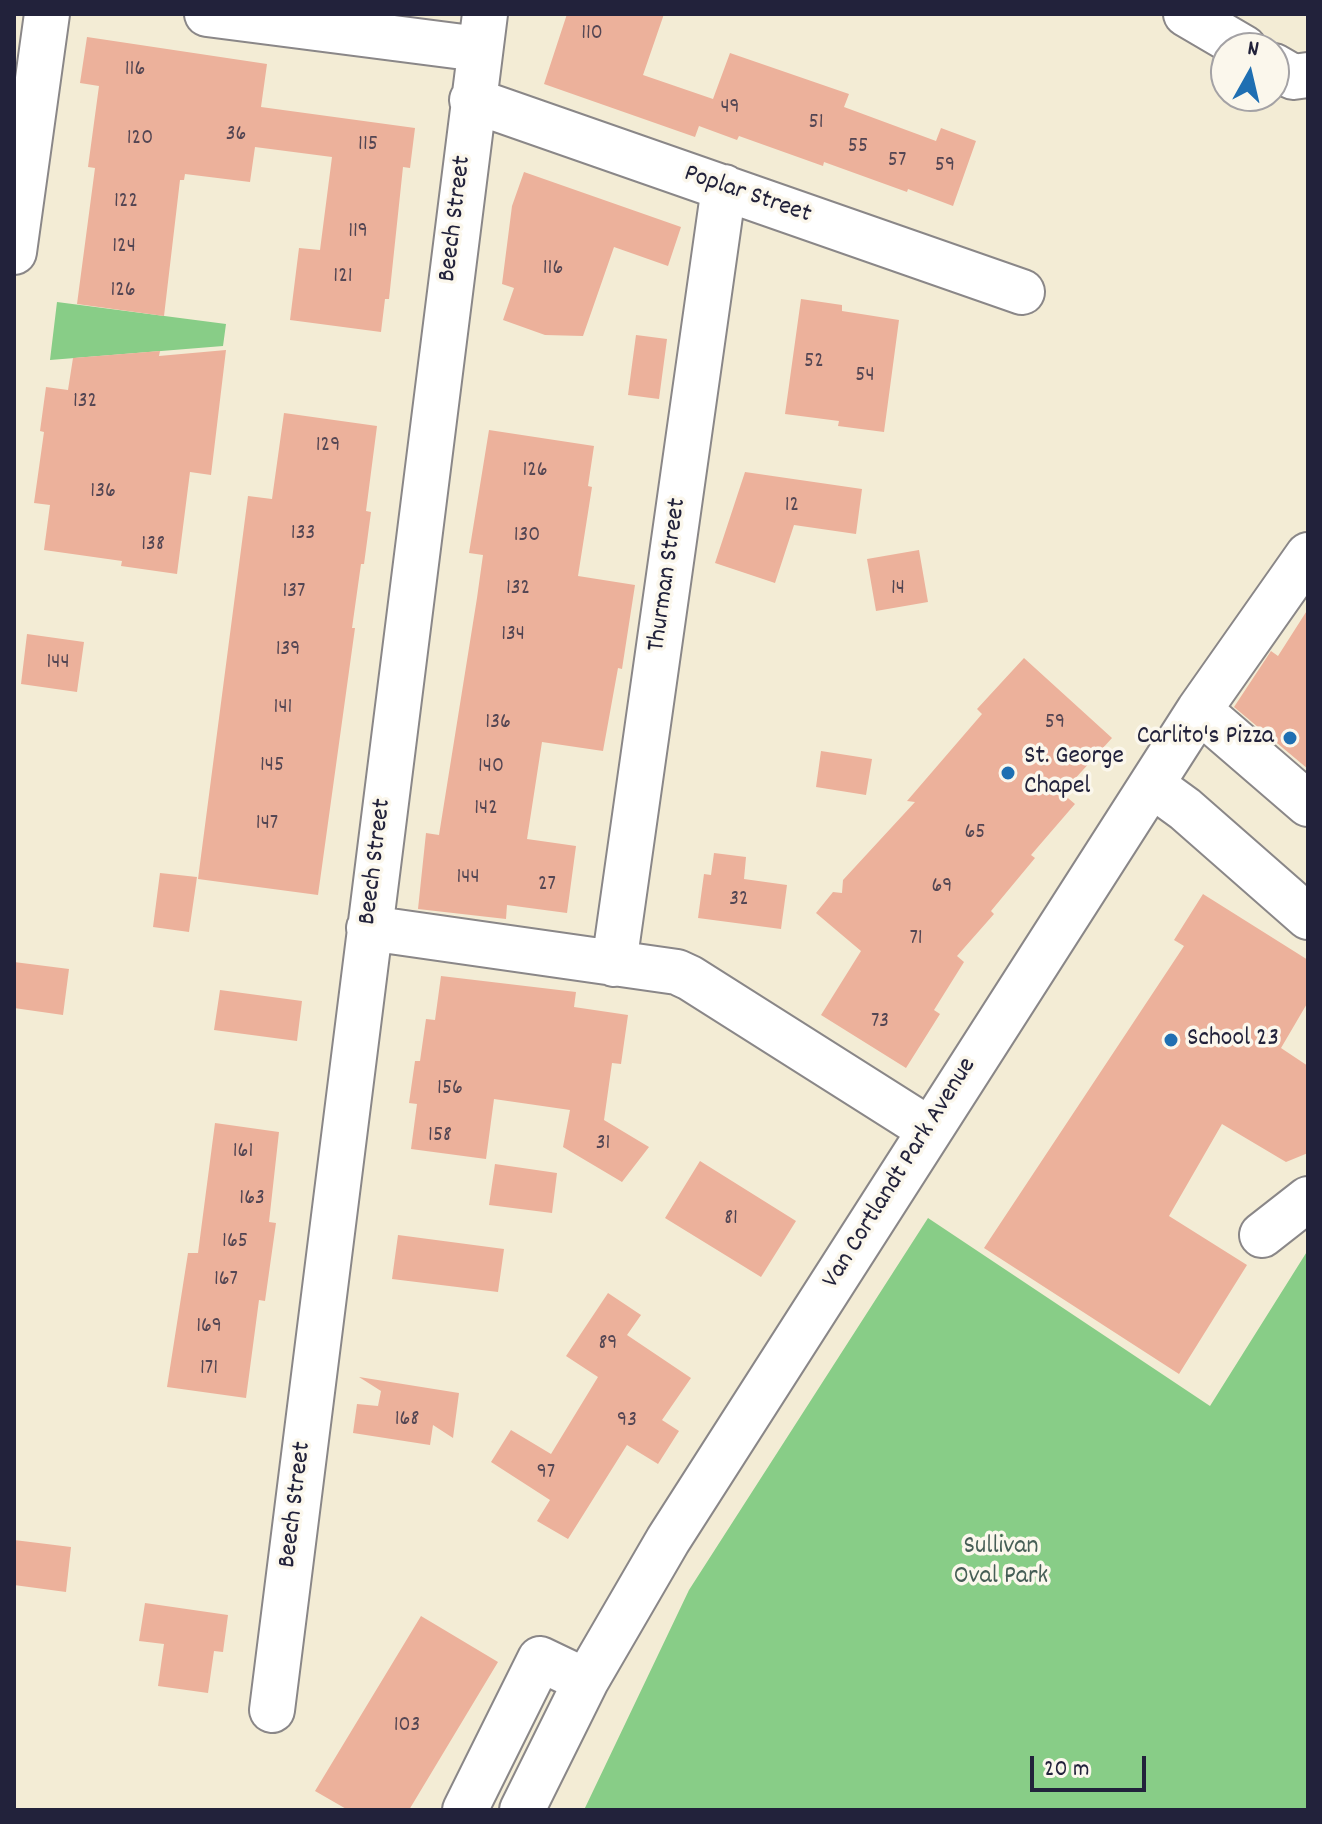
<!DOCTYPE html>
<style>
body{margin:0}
#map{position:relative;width:1322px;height:1824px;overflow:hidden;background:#f3ecd5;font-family:Dekko,sans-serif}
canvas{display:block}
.frame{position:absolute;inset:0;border:16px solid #22223b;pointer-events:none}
.north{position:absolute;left:1210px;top:32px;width:80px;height:80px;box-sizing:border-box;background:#fbf7ec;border:2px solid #a4a2a5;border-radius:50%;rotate:8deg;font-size:22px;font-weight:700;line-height:32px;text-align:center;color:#22223b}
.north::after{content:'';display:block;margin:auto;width:28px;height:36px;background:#1f6fb2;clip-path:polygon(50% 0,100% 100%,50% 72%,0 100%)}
.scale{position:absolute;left:1030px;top:1756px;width:116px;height:36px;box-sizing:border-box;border:4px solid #22223b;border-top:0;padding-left:10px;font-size:24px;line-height:28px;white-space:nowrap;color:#22223b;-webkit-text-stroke:6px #fbf7ec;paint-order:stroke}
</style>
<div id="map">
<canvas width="1322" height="1824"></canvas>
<div class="frame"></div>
<div class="north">N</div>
<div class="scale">20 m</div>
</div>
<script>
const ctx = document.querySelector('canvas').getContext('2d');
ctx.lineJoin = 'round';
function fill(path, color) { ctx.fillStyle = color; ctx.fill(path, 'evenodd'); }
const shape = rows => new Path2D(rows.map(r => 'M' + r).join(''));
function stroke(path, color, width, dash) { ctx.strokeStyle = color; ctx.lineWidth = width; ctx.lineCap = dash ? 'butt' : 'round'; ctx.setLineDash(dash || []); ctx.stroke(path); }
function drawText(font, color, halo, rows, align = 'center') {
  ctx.font = font + ' Dekko,sans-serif'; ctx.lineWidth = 7; ctx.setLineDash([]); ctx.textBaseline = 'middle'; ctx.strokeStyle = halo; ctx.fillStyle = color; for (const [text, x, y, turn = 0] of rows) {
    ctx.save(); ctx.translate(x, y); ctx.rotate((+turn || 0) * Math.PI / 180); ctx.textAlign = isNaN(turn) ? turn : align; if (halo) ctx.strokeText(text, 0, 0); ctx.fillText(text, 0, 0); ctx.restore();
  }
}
fill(shape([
 [57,302,226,324,223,346,50,360],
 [928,1218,1210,1406,1308,1250,1308,1810,584,1810,689,1590]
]), '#88cd87');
fill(shape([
 [567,14,664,14,643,75,713,99,730,53,849,94,844,107,936,141,941,128,976,141,953,206,908,189,907,192,824,162,823,166,739,136,737,140,699,126,695,137,544,84],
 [87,37,267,64,261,107,415,128,410,168,403,167,389,299,385,299,381,332,290,320,299,248,320,250,332,157,255,147,250,182,185,174,184,180,180,180,164,316,77,304,95,168,88,167,99,86,80,83],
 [524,172,681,227,668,266,614,247,583,336,545,335,503,320,514,288,502,284,512,206],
 [801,299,842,305,842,311,899,320,884,432,838,426,839,421,785,414],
 [636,335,667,339,659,399,628,395],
 [226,350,211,475,190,472,177,574,121,566,122,561,44,550,50,505,34,503,44,432,40,431,46,387,68,390,73,358,160,351,159,356],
 [284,413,377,426,366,511,371,512,364,564,361,564,352,628,355,628,318,895,198,879,248,496,272,499],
 [489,430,594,446,588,486,592,487,578,576,635,585,622,669,618,668,603,751,542,742,527,839,576,846,567,913,507,905,506,919,418,909,426,833,439,835,477,598,483,555,469,553],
 [745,472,862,489,856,534,794,525,775,583,715,563],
 [919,550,928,602,876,611,867,559],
 [1308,609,1308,769,1234,707,1271,651,1278,656],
 [27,634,84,642,77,692,21,684],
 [1024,658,1112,738,1062,793,1075,804,1031,855,1035,858,991,911,994,914,957,956,964,962,934,1010,940,1014,906,1068,821,1015,861,951,816,913,833,892,842,893,843,880,915,802,907,801,982,714,977,709],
 [821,751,872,759,866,795,816,787],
 [714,853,746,857,744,879,787,885,781,929,698,918,704,874,711,875],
 [160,873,197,877,189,932,153,927],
 [1203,894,1308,960,1308,1002,1281,1048,1308,1066,1308,1153,1286,1162,1222,1124,1169,1216,1247,1265,1179,1374,984,1248,1184,946,1174,940],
 [14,962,69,969,63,1015,14,1008],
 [441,976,576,992,574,1007,628,1015,621,1064,612,1063,604,1120,649,1147,622,1182,563,1147,570,1110,494,1099,486,1159,411,1149,417,1104,409,1103,415,1061,420,1061,426,1019,435,1020],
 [220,990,302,1001,297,1041,214,1030],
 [215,1123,279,1132,269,1222,276,1223,265,1301,259,1300,246,1398,167,1387,188,1253,198,1253],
 [700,1161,796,1221,761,1277,665,1218],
 [495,1164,557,1173,552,1213,489,1205],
 [398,1235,504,1249,498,1292,392,1279],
 [608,1293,641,1315,627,1335,691,1378,662,1420,679,1431,658,1464,627,1445,568,1539,537,1521,550,1500,491,1462,511,1430,551,1454,598,1377,566,1356],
 [359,1377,459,1393,453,1438,433,1425,430,1445,353,1433,357,1404,378,1406,381,1391],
 [14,1540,71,1547,66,1592,14,1585],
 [145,1603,228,1615,223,1652,214,1651,208,1693,158,1686,164,1644,139,1641],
 [421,1616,498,1662,409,1810,348,1810,315,1791]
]), '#ecb19b');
const minor = shape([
 [207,14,479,49],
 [1186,14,1244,48],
 [1274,66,1293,77,1308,75],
 [472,100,1022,292],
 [14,252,47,14],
 [1199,710,1308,804],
 [1152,785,1185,809,1308,917],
 [369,928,677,972,690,978,930,1130],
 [614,964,724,187],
 [1262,1235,1308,1199],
 [272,1710,485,14],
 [465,1810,540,1659,586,1681],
 [522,1810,586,1681,668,1540,1199,710,1308,555]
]);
stroke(minor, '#8a8788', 48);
stroke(minor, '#fff', 44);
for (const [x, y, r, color] of [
 [1290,738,8,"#1f6fb2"],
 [1008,773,8,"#1f6fb2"],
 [1171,1040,8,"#1f6fb2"]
]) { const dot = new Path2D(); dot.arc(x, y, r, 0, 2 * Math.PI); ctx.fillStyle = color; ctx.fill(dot); stroke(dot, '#fbf7ec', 3); }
drawText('22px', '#544653', null, [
 ["110",592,35],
 ["116",135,71],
 ["49",730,109],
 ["51",816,124],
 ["36",236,136],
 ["120",140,140],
 ["115",368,146],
 ["55",858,148],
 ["57",897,162],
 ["59",945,167],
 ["122",126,203],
 ["119",358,233],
 ["124",124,248],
 ["116",553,270],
 ["121",343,278],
 ["126",123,292],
 ["52",814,363],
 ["54",865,377],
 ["132",85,403],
 ["129",328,447],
 ["126",535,472],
 ["136",103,493],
 ["12",792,507],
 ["133",303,535],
 ["130",527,537],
 ["138",153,546],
 ["132",518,590],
 ["14",898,590],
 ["137",294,593],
 ["134",513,636],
 ["139",288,651],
 ["144",58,664],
 ["141",283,709],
 ["136",498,724],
 ["59",1055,724],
 ["145",272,767],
 ["140",491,768],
 ["142",486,810],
 ["147",267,825],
 ["65",975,834],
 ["144",468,879],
 ["27",547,886],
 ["69",942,888],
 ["32",739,901],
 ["71",916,940],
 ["73",880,1023],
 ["156",450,1090],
 ["158",440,1137],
 ["31",603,1145],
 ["161",243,1153],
 ["163",252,1200],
 ["81",731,1220],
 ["165",235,1243],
 ["167",226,1281],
 ["169",209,1328],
 ["89",608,1345],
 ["171",209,1370],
 ["168",407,1421],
 ["93",627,1422],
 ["97",546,1474],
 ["103",407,1727]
]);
drawText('26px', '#22223b', '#fbf7ec', [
 ["Poplar Street",747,196,19],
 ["Beech Street",457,219,-83],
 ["Thurman Street",669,575,-82],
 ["Beech Street",377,862,-83],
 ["Van Cortlandt Park Avenue",901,1174,-58],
 ["Beech Street",297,1505,-83]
]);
drawText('26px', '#22223b', '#fbf7ec', [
 ["Carlito's Pizza",1274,738,"right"],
 ["St. George",1024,758],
 ["Chapel",1024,788],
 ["School 23",1187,1040]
], 'left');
drawText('26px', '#465e56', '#fbf7ec', [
 ["Sullivan",1001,1548],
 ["Oval Park",1001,1578]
]);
</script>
